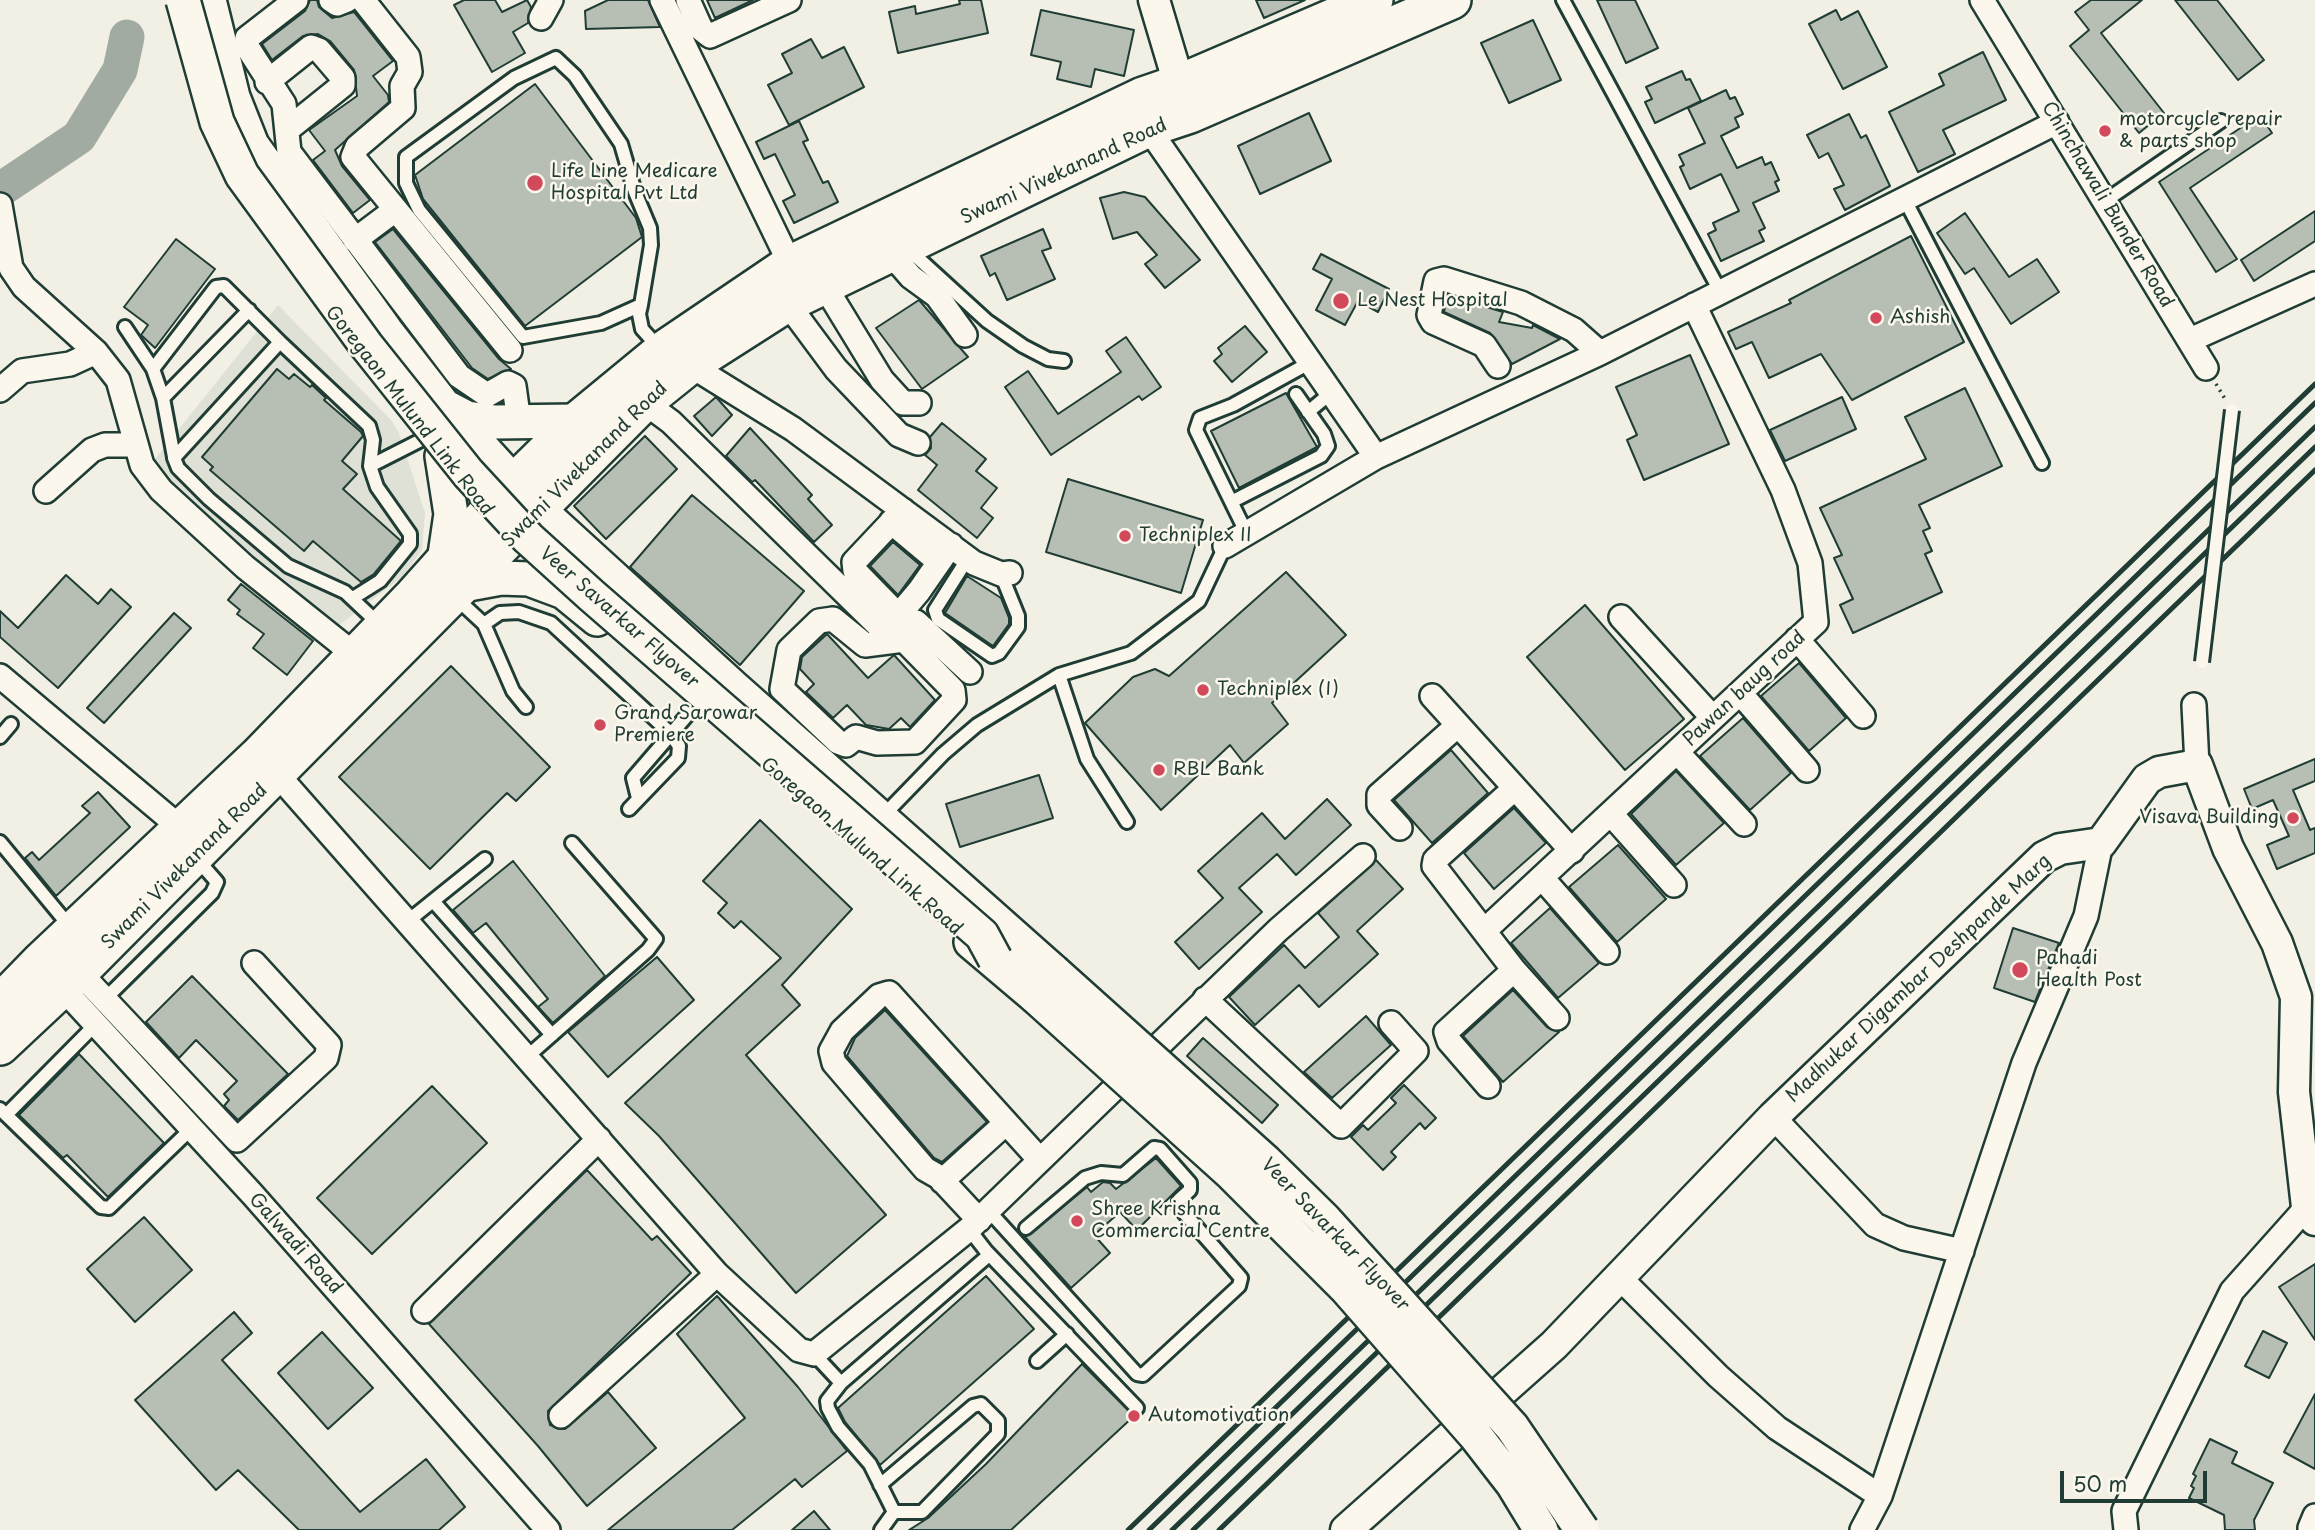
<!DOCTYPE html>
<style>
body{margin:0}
#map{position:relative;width:2315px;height:1530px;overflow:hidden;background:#f2f0e5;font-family:"Playpen Sans",sans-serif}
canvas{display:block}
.scale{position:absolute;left:2060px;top:1471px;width:147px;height:32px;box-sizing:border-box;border:4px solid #1f3d34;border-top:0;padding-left:9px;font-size:21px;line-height:24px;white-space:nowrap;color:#1f3d34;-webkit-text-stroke:5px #fbf7ec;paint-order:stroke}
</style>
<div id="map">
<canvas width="2315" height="1530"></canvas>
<div class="scale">50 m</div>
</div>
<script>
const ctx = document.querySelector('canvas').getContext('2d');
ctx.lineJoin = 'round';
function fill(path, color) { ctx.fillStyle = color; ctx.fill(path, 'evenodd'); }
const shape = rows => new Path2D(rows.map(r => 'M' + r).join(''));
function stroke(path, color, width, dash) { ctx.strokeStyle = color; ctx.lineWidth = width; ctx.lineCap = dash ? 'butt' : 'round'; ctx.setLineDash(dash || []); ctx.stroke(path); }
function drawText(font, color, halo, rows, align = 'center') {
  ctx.font = font + ' "Playpen Sans",sans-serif'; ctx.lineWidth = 5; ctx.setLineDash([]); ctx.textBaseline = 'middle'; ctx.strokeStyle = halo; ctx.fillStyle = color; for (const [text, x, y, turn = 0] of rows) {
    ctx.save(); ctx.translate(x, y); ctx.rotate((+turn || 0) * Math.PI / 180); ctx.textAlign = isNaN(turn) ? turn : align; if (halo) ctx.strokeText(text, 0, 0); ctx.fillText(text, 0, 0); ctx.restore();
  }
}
fill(shape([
 [278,305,392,421,399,433,425,513,422,550,402,577,334,629,151,464]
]), '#e0e1d6');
stroke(shape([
 [0,190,79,137,120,70,127,37]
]), '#a2aba1', 35);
const building = shape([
 [310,0,317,0,319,7,332,18,354,12,393,61,373,76,388,95,389,102,335,150,342,166,370,200,353,213,313,160,325,151,309,130,357,96,354,70,330,41,318,34,303,36,272,60,262,44,305,11,310,0],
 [464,0,495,0,502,12,527,0,531,7,528,23,513,32,525,53,492,72,454,5,464,0],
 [608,0,648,0,660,27,586,29,585,11,608,0],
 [707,0,753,0,715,18,707,0],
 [959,0,981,0,988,33,898,53,889,12,915,6,916,14,960,4,959,0],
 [1256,0,1305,0,1264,18,1256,0],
 [1597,0,1635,0,1658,48,1626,63,1597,0],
 [2091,0,2142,0,2101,33,2164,113,2139,133,2070,46,2089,30,2075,12,2091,0],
 [2175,0,2217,0,2264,60,2238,80,2175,0],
 [1041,10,1134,30,1124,76,1095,69,1091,87,1057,79,1061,62,1031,55,1041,10],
 [1836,10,1841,20,1858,11,1887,67,1843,89,1809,24,1836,10],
 [1533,20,1561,80,1509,103,1481,43,1533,20],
 [811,39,822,58,844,47,864,87,789,125,768,85,792,73,782,54,811,39],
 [1983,52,2006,100,1943,130,1955,154,1918,172,1889,112,1944,85,1939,74,1983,52],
 [1682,71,1686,80,1690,79,1701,101,1655,123,1645,102,1652,99,1646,87,1682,71],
 [535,84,636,218,642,237,525,326,423,199,415,175,535,84],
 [1726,90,1730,99,1735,97,1743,114,1735,118,1739,127,1721,136,1737,168,1762,157,1765,165,1771,162,1779,180,1775,182,1779,191,1753,203,1765,228,1759,231,1764,241,1721,261,1708,234,1716,230,1713,223,1739,211,1721,174,1690,189,1680,167,1684,165,1679,155,1705,143,1688,108,1726,90],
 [1309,113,1331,161,1260,194,1238,146,1309,113],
 [1849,114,1861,138,1866,135,1890,186,1845,210,1834,189,1844,185,1828,153,1819,158,1807,135,1849,114],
 [2260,115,2272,133,2190,188,2237,259,2216,272,2159,182,2260,115],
 [799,121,808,140,803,142,823,183,828,181,838,202,794,223,783,201,795,195,775,154,764,159,756,142,799,121],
 [1124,192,1145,197,1200,260,1165,288,1145,264,1157,255,1137,232,1113,239,1100,198,1124,192],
 [2315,211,2315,241,2254,281,2241,260,2315,211],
 [1965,213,2009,277,2037,259,2059,292,2011,324,1974,268,1965,274,1937,233,1965,213],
 [393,229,499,359,511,369,488,379,472,368,375,242,393,229],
 [1043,229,1051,248,1042,251,1055,279,1007,300,995,273,990,276,981,256,1043,229],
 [1911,236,1964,342,1852,400,1821,354,1769,378,1752,342,1736,349,1728,332,1791,303,1789,300,1911,236],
 [176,239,215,269,155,348,141,335,148,325,124,307,176,239],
 [1321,254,1389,289,1378,312,1358,301,1345,325,1316,310,1332,279,1313,269,1321,254],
 [1447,295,1503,312,1499,322,1532,328,1533,325,1560,339,1512,364,1490,333,1444,312,1447,295],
 [919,300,968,357,922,389,876,328,919,300],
 [1245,326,1267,352,1232,382,1214,361,1222,354,1218,348,1245,326],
 [1126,337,1161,387,1142,400,1139,396,1051,455,1005,387,1028,371,1058,414,1121,372,1106,351,1126,337],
 [1690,355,1729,444,1644,480,1627,440,1637,435,1616,387,1690,355],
 [277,369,289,379,294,374,310,387,312,385,326,398,324,400,361,432,363,436,342,461,357,474,343,489,401,541,374,574,361,582,313,541,304,551,210,470,213,467,202,457,277,369],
 [1965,388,2002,466,1919,505,1930,528,1923,531,1932,551,1925,554,1942,592,1853,633,1840,605,1853,599,1834,558,1842,555,1820,508,1926,459,1905,417,1965,388],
 [1286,393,1317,447,1239,488,1211,431,1286,393],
 [716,397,732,415,712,436,694,416,716,397],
 [1842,397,1856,429,1785,461,1770,430,1842,397],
 [942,423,986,459,976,471,997,488,981,508,993,518,977,538,918,490,937,465,925,455,931,448,930,437,942,423],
 [750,428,812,495,808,499,832,525,814,542,755,480,752,482,726,456,750,428],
 [645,436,677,469,606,539,574,506,645,436],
 [1068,479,1203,520,1181,593,1046,552,1068,479],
 [692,495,804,591,740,665,630,567,692,495],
 [893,542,920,565,898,595,870,566,893,542],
 [1286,572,1346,635,1272,703,1288,724,1244,763,1230,745,1161,810,1085,723,1133,677,1155,669,1169,676,1286,572],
 [66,575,98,604,111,589,131,607,58,688,0,637,0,611,18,628,66,575],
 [967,576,1001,598,1009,618,1009,624,993,646,945,613,967,576],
 [241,584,313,641,287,675,253,648,264,634,237,614,240,610,228,600,241,584],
 [1585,605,1684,719,1625,770,1527,657,1585,605],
 [174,613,191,628,104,723,87,708,174,613],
 [827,634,868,678,894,655,935,700,910,727,901,718,889,729,866,725,847,705,833,718,806,692,814,684,800,669,802,657,827,634],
 [1799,663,1846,718,1809,751,1761,696,1799,663],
 [451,666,550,767,516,801,507,793,430,869,339,777,451,666],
 [1743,718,1791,773,1750,810,1700,756,1743,718],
 [1451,750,1488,793,1432,843,1394,800,1451,750],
 [2315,759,2315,781,2293,790,2310,830,2315,828,2315,853,2277,869,2267,845,2289,836,2273,800,2252,809,2244,789,2315,759],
 [1676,771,1724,823,1676,865,1631,814,1676,771],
 [1039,775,1053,818,960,847,946,804,1039,775],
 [98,792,130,827,56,896,25,858,32,852,39,860,90,813,82,806,98,792],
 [1327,799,1351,825,1296,875,1277,854,1239,888,1262,912,1199,969,1175,942,1223,898,1198,871,1262,813,1285,839,1327,799],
 [1514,808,1546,843,1494,889,1464,853,1514,808],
 [760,820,852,909,782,985,800,1005,746,1055,886,1215,796,1293,659,1136,625,1103,781,958,741,921,734,928,718,913,727,903,703,881,760,820],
 [1618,845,1666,899,1617,942,1569,887,1618,845],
 [1376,860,1403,889,1357,931,1378,954,1319,1007,1299,985,1255,1025,1229,997,1284,945,1305,968,1339,937,1318,913,1376,860],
 [513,861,605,976,553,1023,538,1007,548,999,486,923,473,933,453,910,513,861],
 [1550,908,1599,963,1558,998,1511,943,1550,908],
 [2013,928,2059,943,2035,1002,1994,988,2013,928],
 [657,957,694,1000,608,1077,568,1032,657,957],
 [192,976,288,1074,238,1120,224,1106,229,1100,224,1094,237,1081,196,1040,179,1058,146,1022,192,976],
 [1513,990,1547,1027,1559,1032,1503,1082,1463,1036,1513,990],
 [885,1010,987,1122,942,1162,934,1158,847,1056,855,1038,885,1010],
 [1366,1016,1391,1045,1332,1098,1304,1072,1366,1016],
 [1203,1038,1278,1105,1262,1123,1187,1056,1203,1038],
 [79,1054,164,1143,108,1197,67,1155,63,1158,19,1115,79,1054],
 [1404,1085,1436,1118,1425,1129,1420,1123,1391,1152,1396,1157,1383,1170,1351,1137,1363,1125,1368,1130,1396,1103,1391,1098,1404,1085],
 [432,1086,487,1143,372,1254,317,1198,432,1086],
 [1156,1158,1181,1186,1137,1230,1120,1212,1094,1235,1110,1253,1071,1288,1025,1237,1087,1187,1091,1192,1103,1182,1110,1183,1116,1189,1156,1158],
 [587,1170,652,1240,657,1236,691,1273,548,1411,550,1425,565,1429,608,1392,656,1448,587,1506,538,1446,429,1324,587,1170],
 [144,1217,192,1270,135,1322,87,1269,144,1217],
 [2315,1264,2315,1340,2279,1287,2315,1264],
 [986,1276,1034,1329,880,1465,845,1422,838,1408,986,1276],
 [717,1296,798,1387,847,1451,802,1487,795,1479,732,1530,608,1530,745,1418,677,1334,717,1296],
 [234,1312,252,1333,222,1360,360,1512,426,1459,465,1507,439,1530,299,1530,238,1470,216,1490,135,1400,234,1312],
 [2263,1331,2287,1343,2269,1378,2245,1366,2263,1331],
 [322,1332,373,1388,328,1429,278,1373,322,1332],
 [1082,1364,1134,1416,1011,1530,909,1530,928,1518,986,1464,1082,1364],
 [2315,1394,2315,1469,2284,1452,2315,1394],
 [2210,1439,2237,1452,2232,1463,2273,1483,2254,1520,2255,1530,2225,1530,2224,1515,2189,1498,2194,1488,2191,1486,2196,1476,2193,1474,2210,1439],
 [814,1511,830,1530,792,1530,814,1511]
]);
fill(building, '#b7beb3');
stroke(building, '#1f3d34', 2);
const service = shape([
 [1563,0,1721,293],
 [1905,200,2042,463],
 [2105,201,2221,121],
 [907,248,987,321,1023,346,1048,359,1064,361],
 [641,305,601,323,523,337,419,210,406,183,406,157,514,78,556,58,575,76,621,144,635,192,650,228,651,245,641,305,639,314,642,329,660,349],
 [125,327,153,369,163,398,174,457],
 [153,369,216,287,224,286,280,342],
 [163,398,249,310],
 [1308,412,1332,392],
 [370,466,427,437],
 [1233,501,1321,456,1328,446,1324,434,1296,394],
 [1247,534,1196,430,1200,418,1233,405,1311,362],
 [968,558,935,610,938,619,992,656,999,653,1018,627,1018,616,1001,574],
 [353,598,380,581,410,544,410,534,377,487,370,466,373,440,369,426,280,342,174,458,178,468,209,499,288,566,345,592,380,625],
 [456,598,484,624,513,691,526,707],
 [484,624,500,613,519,612,551,623,670,733,679,746,678,758,629,809],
 [1059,675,1087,759,1127,822],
 [0,737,11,724],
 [638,798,633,778,696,705],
 [882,817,943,754,977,725,1059,675,1131,653,1199,601,1225,546],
 [0,842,71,928],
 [433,901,552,1035],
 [408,921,485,859],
 [105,999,212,893,217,882,196,858],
 [528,1056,648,950,656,939,572,843],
 [0,1109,101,1207,109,1208,191,1129],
 [6,1115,95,1025],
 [988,1210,1137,1374,1143,1375,1239,1286,1241,1278,1179,1207,1179,1200,1190,1190,1190,1183,1160,1149,1154,1148,1123,1175,1101,1173,1085,1178,1026,1228],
 [969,1229,986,1251,1137,1408],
 [814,1354,841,1383,827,1401,828,1408,838,1427,870,1464,894,1512,881,1530],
 [1037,1361,1067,1334],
 [841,1383,989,1255],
 [880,1485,973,1406,981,1404,998,1421,998,1434,922,1512,894,1512]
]);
const minor = shape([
 [296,0,247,38,246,45,284,104,289,152,459,376,487,395,508,383,514,386,519,422],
 [331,0,337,4,347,0],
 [363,0,408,57,410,72,402,86,403,108,357,147,353,157,510,350],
 [662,0,795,274],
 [688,0,701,29,710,36,789,0],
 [1982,0,2206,368],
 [541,18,551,0],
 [267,82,311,47,319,50,343,78,343,85,287,130],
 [1148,128,1376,457],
 [0,205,11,268,24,287,96,352,118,380,142,465,161,490,245,567,355,655],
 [355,240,395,210],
 [891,254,911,277,937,296,965,335],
 [824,285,882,380,903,403,919,403],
 [787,303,836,369,899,435,918,443],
 [2190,340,2315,284],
 [690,365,793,429,974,563,1001,574,1010,573],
 [1498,366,1484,345,1433,322,1429,315,1436,281,1444,279,1521,303,1574,330,1600,353],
 [0,390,22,371,70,364,96,352],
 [636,396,671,422,882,629,916,622,970,672],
 [46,491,92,450,105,445,136,445],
 [903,510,854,562,855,571,895,612,903,610,919,591,951,545],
 [891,522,939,562],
 [1225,546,1376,457,1600,353,2057,122],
 [1621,617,1713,718],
 [833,619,865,645,904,640,953,690,954,700,915,742,877,743,856,737,846,745,838,742,782,689,789,650,819,621,833,619],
 [1797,639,1863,716],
 [0,676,182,829],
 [1740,693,1807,770],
 [1432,696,1572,851],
 [2194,705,2197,765],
 [1677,752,1744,824],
 [269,765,717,1274,799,1350,814,1354,969,1229,1278,930,1363,856],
 [1515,788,1435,860,1434,866,1514,970,1557,1018],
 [1611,814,1674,885],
 [1400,828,1379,805,1379,795,1458,725],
 [1543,879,1607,952],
 [1484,931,1816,622,1810,563,1783,490,1694,305],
 [79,972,237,1140,326,1058,329,1045,254,963],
 [55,980,253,1195,548,1530],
 [1205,999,1341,1126,1416,1051,1391,1023],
 [1488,1086,1449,1041,1446,1032,1514,970],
 [1773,1117,1875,1225,1904,1238,1962,1251],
 [942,1181,1006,1123],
 [979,1220,939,1177,925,1169,834,1063,831,1051,842,1031,879,996,889,993,1040,1160],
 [1618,1276,1718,1376,1777,1428,1880,1496],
 [424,1311,599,1139],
 [561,1416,717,1274],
 [2310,1528,2315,1516],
 [1862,1530,1880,1496,2024,1063,2086,916,2101,843],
 [2126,1530,2124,1511,2232,1291,2307,1207]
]);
const tertiary = shape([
 [1154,0,1185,104],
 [1346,1530,1554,1345,1773,1117,2044,857,2060,849,2101,843,2147,779,2159,772,2197,765,2228,848,2277,943,2296,997,2294,1092,2307,1207,2315,1220]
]);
const secondary = shape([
 [209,0,233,97,252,145,386,331,445,407,538,509,733,687,1053,971],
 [448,408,467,418,495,422,577,421],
 [442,456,451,514,444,562],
 [463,585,501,578,529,579,564,592,597,619],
 [971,942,1036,997]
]);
const primary = shape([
 [0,1003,41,961,258,756,413,596,514,483,577,421,662,351,789,265,1143,96,1178,84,1374,0],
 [0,1046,79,972,644,402,690,365,787,303,1148,128,1190,114,1452,0]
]);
stroke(service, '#1f3d34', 18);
stroke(minor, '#1f3d34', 28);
stroke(tertiary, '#1f3d34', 35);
stroke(secondary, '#1f3d34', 38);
stroke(primary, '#1f3d34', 42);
stroke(shape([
 [2216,384,2225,399]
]), '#1f3d34', 3.5, [2, 5]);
stroke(service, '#fbf7ec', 12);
stroke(minor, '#fbf7ec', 23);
stroke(tertiary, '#fbf7ec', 30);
stroke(secondary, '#fbf7ec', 33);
stroke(primary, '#fbf7ec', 37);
stroke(shape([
 [1128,1530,2315,384],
 [1149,1530,2315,403],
 [1172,1530,2315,427],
 [1193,1530,2315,447],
 [1219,1530,2315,470]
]), '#1f3d34', 5);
const serviceBridge = shape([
 [2202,662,2232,410]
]);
const secondaryBridge = shape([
 [183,0,217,122,242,175,366,345,468,473,528,538,591,595,982,935,995,959],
 [1053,971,1266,1162,1324,1219,1512,1427,1582,1530],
 [1036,997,1232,1174,1346,1288,1475,1435,1513,1484,1541,1530]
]);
stroke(serviceBridge, '#1f3d34', 18, []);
stroke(secondaryBridge, '#1f3d34', 38, []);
stroke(serviceBridge, '#fbf7ec', 12);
stroke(secondaryBridge, '#fbf7ec', 33);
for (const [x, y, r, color] of [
 [2105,131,7,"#d1495b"],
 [535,183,9,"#d1495b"],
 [1341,301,9,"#d1495b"],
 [1876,318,7,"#d1495b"],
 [1125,536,7,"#d1495b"],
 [1203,690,7,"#d1495b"],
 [600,725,7,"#d1495b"],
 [1159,770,7,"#d1495b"],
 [2293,818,7,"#d1495b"],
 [2020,970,9,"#d1495b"],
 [1077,1221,7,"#d1495b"],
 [1134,1416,7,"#d1495b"]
]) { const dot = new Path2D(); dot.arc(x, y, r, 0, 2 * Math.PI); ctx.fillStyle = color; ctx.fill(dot); stroke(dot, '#fbf7ec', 2.5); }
drawText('19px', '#1f3d34', '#fbf7ec', [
 ["motorcycle repair",2119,120],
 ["& parts shop",2119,142],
 ["Life Line Medicare",551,172],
 ["Hospital Pvt Ltd",551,194],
 ["Le Nest Hospital",1357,301],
 ["Ashish",1890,318],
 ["Techniplex II",1139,536],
 ["Techniplex (I)",1217,690],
 ["Grand Sarowar",614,714],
 ["Premiere",614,736],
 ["RBL Bank",1173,770],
 ["Visava Building",2279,818,"right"],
 ["Pahadi",2036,959],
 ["Health Post",2036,981],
 ["Shree Krishna",1091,1210],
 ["Commercial Centre",1091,1232],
 ["Automotivation",1148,1416]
], 'left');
drawText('19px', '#1f3d34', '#fbf7ec', [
 ["Swami Vivekanand Road",1064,172,-25],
 ["Chinchawali Bunder Road",2107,205,59],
 ["Goregaon Mulund Link Road",409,411,52],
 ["Swami Vivekanand Road",585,465,-45],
 ["Veer Savarkar Flyover",619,618,41],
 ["Pawan baug road",1745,689,-43],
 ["Goregaon Mulund Link Road",861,847,41],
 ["Swami Vivekanand Road",185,867,-45],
 ["Madhukar Digambar Deshpande Marg",1919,979,-43],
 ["Veer Savarkar Flyover",1335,1235,46],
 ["Galwadi Road",295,1244,48]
]);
</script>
